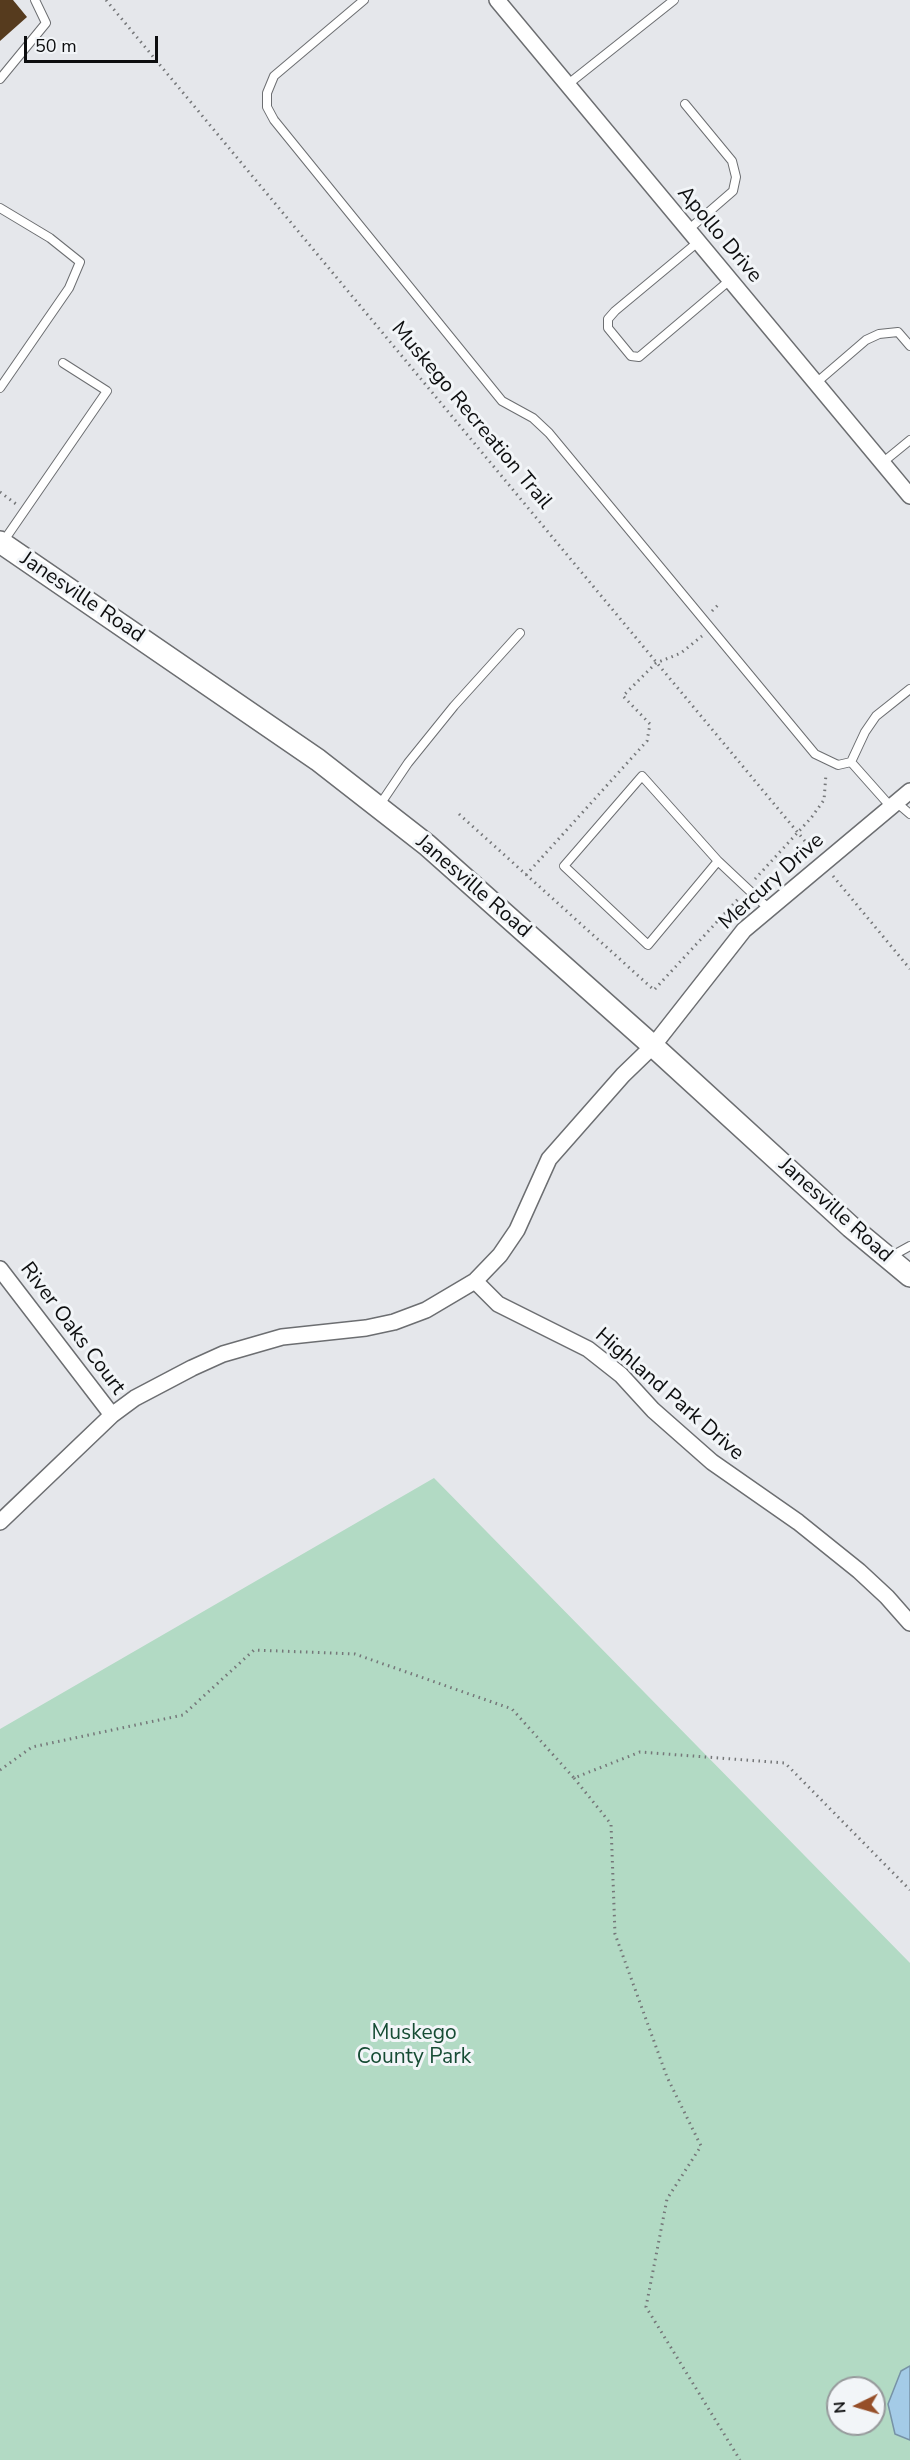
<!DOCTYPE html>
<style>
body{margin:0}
#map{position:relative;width:910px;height:2460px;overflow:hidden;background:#e5e7eb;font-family:"Nunito Sans",sans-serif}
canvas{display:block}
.north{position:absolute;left:826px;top:2376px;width:60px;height:60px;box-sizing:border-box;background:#f2f5f8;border:2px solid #96999b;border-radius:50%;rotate:265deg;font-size:16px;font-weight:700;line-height:24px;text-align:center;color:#0d0e0f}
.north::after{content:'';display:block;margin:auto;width:21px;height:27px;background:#964f29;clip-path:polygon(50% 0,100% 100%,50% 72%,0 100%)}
.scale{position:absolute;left:24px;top:36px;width:134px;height:27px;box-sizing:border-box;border:3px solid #0d0e0f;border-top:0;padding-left:8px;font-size:18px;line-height:21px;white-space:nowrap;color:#0d0e0f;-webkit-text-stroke:4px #f2f5f8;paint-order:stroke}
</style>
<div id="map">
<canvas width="910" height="2460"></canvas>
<div class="north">N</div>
<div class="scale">50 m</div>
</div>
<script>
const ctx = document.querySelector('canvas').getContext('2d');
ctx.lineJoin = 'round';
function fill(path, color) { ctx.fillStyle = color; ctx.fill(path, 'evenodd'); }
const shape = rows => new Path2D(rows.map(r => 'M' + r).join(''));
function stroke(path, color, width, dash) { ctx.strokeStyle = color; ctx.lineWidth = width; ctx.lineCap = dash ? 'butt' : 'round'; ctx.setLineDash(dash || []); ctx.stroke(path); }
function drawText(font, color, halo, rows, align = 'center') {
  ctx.font = font + ' "Nunito Sans",sans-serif'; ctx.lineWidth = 6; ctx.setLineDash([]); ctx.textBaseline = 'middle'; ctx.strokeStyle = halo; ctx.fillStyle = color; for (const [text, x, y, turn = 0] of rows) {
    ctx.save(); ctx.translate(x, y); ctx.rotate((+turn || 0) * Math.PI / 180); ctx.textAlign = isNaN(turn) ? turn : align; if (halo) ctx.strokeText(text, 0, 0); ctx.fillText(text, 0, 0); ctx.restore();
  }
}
fill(shape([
 [434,1478,910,1963,910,2460,0,2460,0,1729],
 [838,2388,874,2388,874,2424,838,2424]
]), '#b2dac4');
const water = shape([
 [910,2366,910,2440,895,2434,888,2404,901,2371,910,2366]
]);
fill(water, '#a4cbe7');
stroke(water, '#7792a6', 1.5);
fill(shape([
 [0,0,13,0,27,17,0,41]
]), '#563b1e');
const lane = shape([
 [364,0,274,76,267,93,267,107,274,120,502,401,533,418,549,433,815,754,838,765,851,762,891,807],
 [0,79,46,23,35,0],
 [567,85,674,0],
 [685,104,732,161,736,177,733,191,688,230],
 [0,208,50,238,80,262,69,288,0,388],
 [698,242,615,311,608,319,608,328,631,356,639,357,730,280],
 [816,383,866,340,879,334,898,332,910,346],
 [882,463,910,440],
 [3,542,107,391,63,363],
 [851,762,865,732,876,716,910,689],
 [896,802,910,814],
 [379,806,408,763,454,706,520,633],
 [718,861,648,945,564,866,642,776,718,861,768,908],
 [890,1257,910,1246]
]);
const street = shape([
 [497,0,910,496],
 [0,1269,112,1415],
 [475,1281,498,1304,588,1349,621,1375,653,1410,712,1462,798,1522,859,1571,887,1597,910,1623],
 [0,1522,112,1415,135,1398,192,1368,223,1354,282,1337,366,1328,394,1322,426,1310,475,1281,500,1255,517,1230,549,1159,623,1075,653,1046,744,930,910,791]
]);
const secondary = shape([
 [0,542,318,760,427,845,653,1046,851,1227,910,1276]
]);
stroke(lane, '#6c6e71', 10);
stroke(street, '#6c6e71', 18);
stroke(secondary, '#6c6e71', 24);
stroke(shape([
 [106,0,814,852],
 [0,492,16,504],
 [712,611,720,603],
 [459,814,654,990,739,898],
 [526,875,647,741,650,724,623,696,656,663,681,653,702,636],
 [833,876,910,969],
 [755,879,811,818,824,800,826,774],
 [0,1770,32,1747,183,1715,254,1650,355,1654,512,1709,574,1778,640,1752,785,1763,910,1890],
 [574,1778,611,1824,615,1934,667,2077,701,2146,667,2199,646,2307,740,2460]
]), '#757779', 3, [1.5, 4.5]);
stroke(lane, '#fff', 8);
stroke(street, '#fff', 15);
stroke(secondary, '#fff', 21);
drawText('21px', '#0d0e0f', '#f2f5f8', [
 ["Apollo Drive",719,235,50],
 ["Muskego Recreation Trail",471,416,50],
 ["Janesville Road",82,598,34],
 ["Mercury Drive",772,882,-42],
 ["Janesville Road",473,887,41],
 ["Janesville Road",835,1211,42],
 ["River Oaks Court",72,1329,53],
 ["Highland Park Drive",669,1395,41]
]);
drawText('21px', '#164c34', '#f2f5f8', [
 ["Muskego",414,2034],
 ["County Park",414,2058]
]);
</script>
